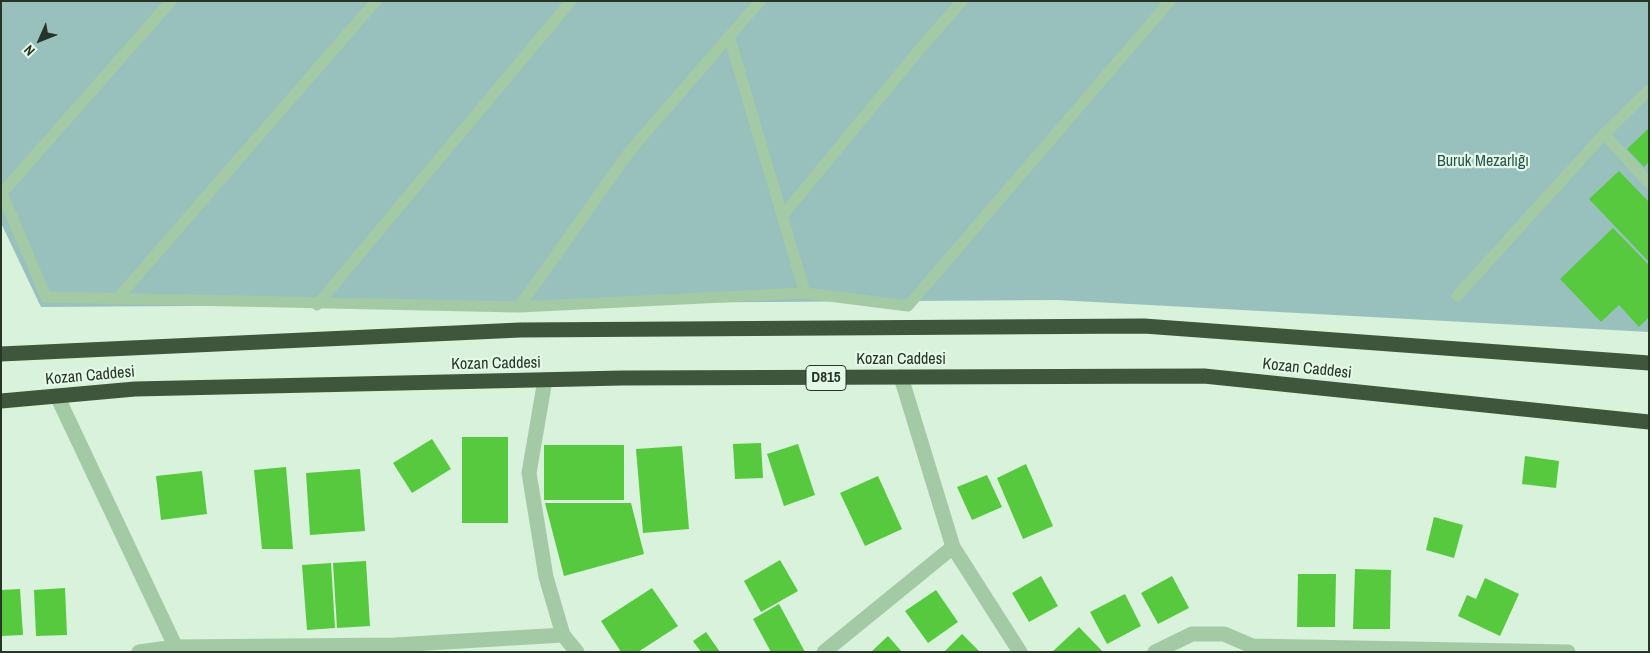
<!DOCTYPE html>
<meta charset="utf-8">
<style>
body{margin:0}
#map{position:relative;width:1650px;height:653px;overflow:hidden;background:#d8f2db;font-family:"Archivo Narrow",sans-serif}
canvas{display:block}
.frame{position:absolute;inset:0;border:2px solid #273526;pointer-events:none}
.north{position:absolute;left:15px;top:15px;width:50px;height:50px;-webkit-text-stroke:4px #e4f9e7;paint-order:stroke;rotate:226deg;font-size:14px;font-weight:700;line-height:20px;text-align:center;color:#273526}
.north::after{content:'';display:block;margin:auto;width:18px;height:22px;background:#273526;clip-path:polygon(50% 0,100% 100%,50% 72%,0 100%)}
</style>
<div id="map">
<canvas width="1650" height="653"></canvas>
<div class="frame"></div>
<div class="north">N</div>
</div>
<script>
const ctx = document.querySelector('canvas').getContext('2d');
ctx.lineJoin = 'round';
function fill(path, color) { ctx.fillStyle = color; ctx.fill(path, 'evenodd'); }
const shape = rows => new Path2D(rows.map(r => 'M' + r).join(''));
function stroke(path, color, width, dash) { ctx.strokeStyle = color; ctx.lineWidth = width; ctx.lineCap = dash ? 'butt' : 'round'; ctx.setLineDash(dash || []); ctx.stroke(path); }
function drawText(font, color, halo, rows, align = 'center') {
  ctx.font = font + ' "Archivo Narrow",sans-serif'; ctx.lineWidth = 4.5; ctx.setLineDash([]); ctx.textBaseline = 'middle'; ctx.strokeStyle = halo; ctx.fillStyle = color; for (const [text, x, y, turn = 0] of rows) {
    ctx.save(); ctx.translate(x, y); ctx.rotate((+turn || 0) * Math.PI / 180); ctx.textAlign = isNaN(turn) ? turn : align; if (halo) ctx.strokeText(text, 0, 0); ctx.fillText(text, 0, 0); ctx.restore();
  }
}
fill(shape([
 [1,1,1649,1,1649,332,1057,300,41,307,1,223]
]), '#98c1bd');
fill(shape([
 [1649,128,1649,162,1644,167,1627,149],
 [1619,171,1649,202,1649,262,1589,199],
 [1613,228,1649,265,1649,317,1639,327,1619,305,1601,322,1560,279],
 [462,437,508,437,508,523,462,523],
 [432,439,451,469,412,493,393,463],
 [761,443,763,478,735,479,733,444],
 [798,444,815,495,784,506,767,454],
 [544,445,624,445,624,500,544,500],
 [682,446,689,529,643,533,636,449],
 [1525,456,1559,461,1556,488,1522,484],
 [1026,464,1053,526,1023,539,997,478],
 [286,467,293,549,262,549,254,470],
 [360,469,365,531,310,535,306,473],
 [202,471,207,514,161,520,156,476],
 [987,475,1002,507,972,520,957,487],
 [878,476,902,529,865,546,840,493],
 [545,503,631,503,644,554,564,576],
 [1434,517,1463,525,1454,558,1426,550],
 [780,560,798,591,761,612,744,581],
 [366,561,370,626,337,628,333,563],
 [331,563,335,628,307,630,302,565],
 [1355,569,1391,570,1390,629,1353,629],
 [1298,574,1336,574,1335,627,1297,627],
 [1041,576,1058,606,1029,622,1012,593],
 [1172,576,1189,608,1158,624,1141,593],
 [1485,578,1519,594,1500,636,1458,616,1467,595,1476,599],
 [65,588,67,635,36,636,34,590],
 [652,588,678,626,638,652,621,652,601,621],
 [20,589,23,635,1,636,1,590],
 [936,590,958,622,928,643,905,611],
 [1125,594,1141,626,1107,644,1090,612],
 [779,604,805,652,771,652,753,619],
 [1079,627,1103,652,1052,652],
 [706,632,720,652,701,652,693,641],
 [962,634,980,652,944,652],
 [888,636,902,652,871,652]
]), '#57c93e');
stroke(shape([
 [729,36,805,293],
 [1604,134,1649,183],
 [1,191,46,297,519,307,805,293,908,306,1170,1],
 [2,193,171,1],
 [783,215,925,43,962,1],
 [1457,296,1604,134,1649,90],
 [117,299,376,1],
 [317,305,571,1],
 [519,307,629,152,760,1]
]), '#a4caa5', 11);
stroke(shape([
 [545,380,529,473,546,577,563,635,577,652],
 [57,396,178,652],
 [953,547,1020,652],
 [139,652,175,647,395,645,563,635],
 [824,652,953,547,901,377],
 [1155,652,1192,634,1224,634,1252,646,1568,652]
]), '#a4caa5', 15);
stroke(shape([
 [1,354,520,330,1144,326,1649,363],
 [1,401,135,389,622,378,1204,376,1649,422]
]), '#3f563d', 15);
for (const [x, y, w] of [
 [826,378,40]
]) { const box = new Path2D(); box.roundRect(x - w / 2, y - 12.5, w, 25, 4); ctx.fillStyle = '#e4f9e7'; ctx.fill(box); stroke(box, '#273526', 1); }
drawText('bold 15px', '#273526', null, [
 ["D815",826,378]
]);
drawText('16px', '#295451', '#e4f9e7', [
 ["Buruk Mezarlığı",1483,162]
]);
drawText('16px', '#273526', '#e4f9e7', [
 ["Kozan Caddesi",901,360],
 ["Kozan Caddesi",496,364,-1],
 ["Kozan Caddesi",1307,369,6],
 ["Kozan Caddesi",90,376,-5]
]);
</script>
